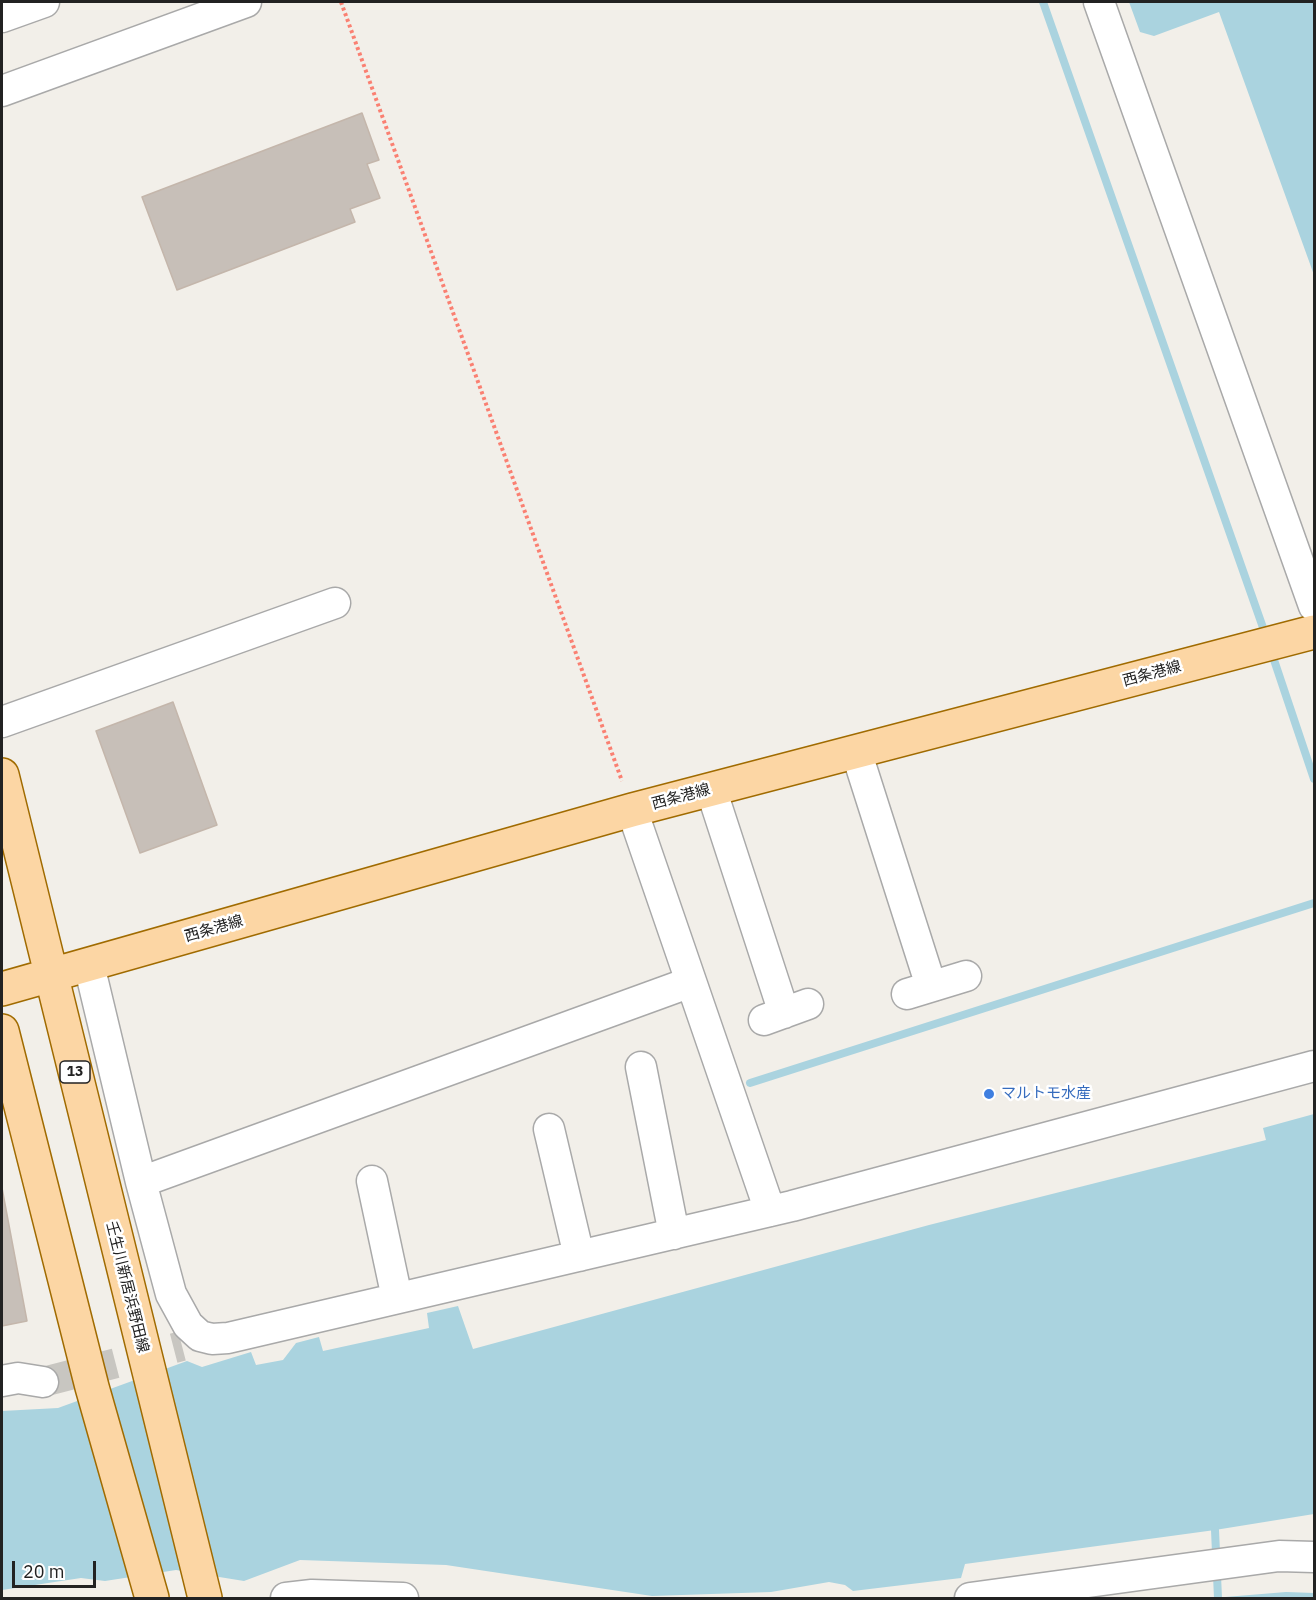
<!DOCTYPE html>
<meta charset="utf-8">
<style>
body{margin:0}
#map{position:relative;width:1316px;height:1600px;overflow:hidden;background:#f2efe9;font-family:"IBM Plex Sans",sans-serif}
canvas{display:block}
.frame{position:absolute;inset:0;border:3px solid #222;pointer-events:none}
.scale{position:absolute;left:12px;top:1561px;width:84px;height:27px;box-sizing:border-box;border:3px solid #222;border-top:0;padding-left:8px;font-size:18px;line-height:21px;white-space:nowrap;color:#222;-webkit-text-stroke:4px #fff;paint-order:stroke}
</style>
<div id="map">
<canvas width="1316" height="1600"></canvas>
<div class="frame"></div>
<div class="scale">20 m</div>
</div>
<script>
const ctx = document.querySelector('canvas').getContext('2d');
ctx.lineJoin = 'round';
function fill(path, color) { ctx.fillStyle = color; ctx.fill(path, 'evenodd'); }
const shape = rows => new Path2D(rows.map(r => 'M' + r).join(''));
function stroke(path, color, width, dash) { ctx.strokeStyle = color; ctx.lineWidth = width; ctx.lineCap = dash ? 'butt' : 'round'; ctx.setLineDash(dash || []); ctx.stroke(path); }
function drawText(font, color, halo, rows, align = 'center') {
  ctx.font = font + ' "IBM Plex Sans","Noto Sans JP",sans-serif'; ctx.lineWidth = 5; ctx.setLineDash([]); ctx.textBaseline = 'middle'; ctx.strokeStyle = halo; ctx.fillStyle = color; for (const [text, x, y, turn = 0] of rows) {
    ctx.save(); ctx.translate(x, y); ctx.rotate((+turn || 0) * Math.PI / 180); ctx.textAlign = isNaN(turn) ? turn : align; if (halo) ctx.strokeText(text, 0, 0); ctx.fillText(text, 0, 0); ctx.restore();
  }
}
fill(shape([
 [1129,2,1314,2,1314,275,1219,12,1154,36,1140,32],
 [1314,1114,1314,1514,1215,1530,965,1564,961,1578,853,1591,845,1585,829,1582,771,1592,652,1596,446,1565,300,1560,244,1581,176,1570,105,1581,81,1578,2,1590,2,1411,58,1408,187,1361,202,1367,251,1352,256,1365,283,1360,296,1343,319,1337,323,1351,429,1328,427,1313,458,1306,473,1349,929,1225,1266,1140,1263,1128],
 [1286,1592,1314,1593,1314,1598,1213,1598]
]), '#aad3df');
stroke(shape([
 [1043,2,1267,639],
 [1271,651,1314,779],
 [750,1083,1314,903],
 [1215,1530,1218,1598]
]), '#aad3df', 8);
const building = shape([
 [362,113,379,160,367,164,380,198,350,209,355,222,177,290,142,197,362,113],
 [173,702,217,825,140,853,96,731,173,702],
 [2,1188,27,1321,2,1326,2,1188]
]);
fill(building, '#c7bfb8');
stroke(building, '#c4b6ab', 1.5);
stroke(shape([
 [43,1382,182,1346]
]), '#c8c6c1', 30, [30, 15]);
const minor = shape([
 [1099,2,1314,606],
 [2,17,44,2],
 [2,91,246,2],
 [2,722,335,603],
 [856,751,931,986],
 [711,789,784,1013],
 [632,810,770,1211],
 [89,965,141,1182,171,1294,188,1325,200,1336,212,1339,228,1338,792,1206,1314,1066],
 [907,994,966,976],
 [764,1020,808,1004],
 [641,1067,674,1234],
 [549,1129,579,1256],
 [372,1181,397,1298],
 [141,1182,691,982],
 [2,1381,18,1378,43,1382],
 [286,1598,312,1595,403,1598],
 [970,1598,1279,1556,1314,1557]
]);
const major = shape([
 [2,775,205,1598],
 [2,989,632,810,1314,632],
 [2,1031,92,1387,152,1598]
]);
stroke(minor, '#a9a9a9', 33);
stroke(major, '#a06b00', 36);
stroke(shape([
 [341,2,622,781]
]), '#fa8072', 4, [3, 3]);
stroke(minor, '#fff', 30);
stroke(major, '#fcd6a4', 33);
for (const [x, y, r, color] of [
 [989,1094,6,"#3f7fe0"]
]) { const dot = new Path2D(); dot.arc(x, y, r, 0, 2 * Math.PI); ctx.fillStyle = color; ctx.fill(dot); stroke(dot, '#fff', 2); }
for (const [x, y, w] of [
 [75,1072,30]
]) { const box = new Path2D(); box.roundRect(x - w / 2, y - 11, w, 22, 4.5); ctx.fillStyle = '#fff'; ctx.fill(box); stroke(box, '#222', 1.5); }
drawText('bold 14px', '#222', null, [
 ["13",75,1072]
]);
drawText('15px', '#222', '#fff', [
 ["西条港線",1152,674,-15],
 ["西条港線",681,797,-15],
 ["西条港線",214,929,-16],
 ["壬生川新居浜野田線",127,1287,76]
]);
drawText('15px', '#366cbe', '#fff', [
 ["マルトモ水産",1001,1094]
], 'left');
</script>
